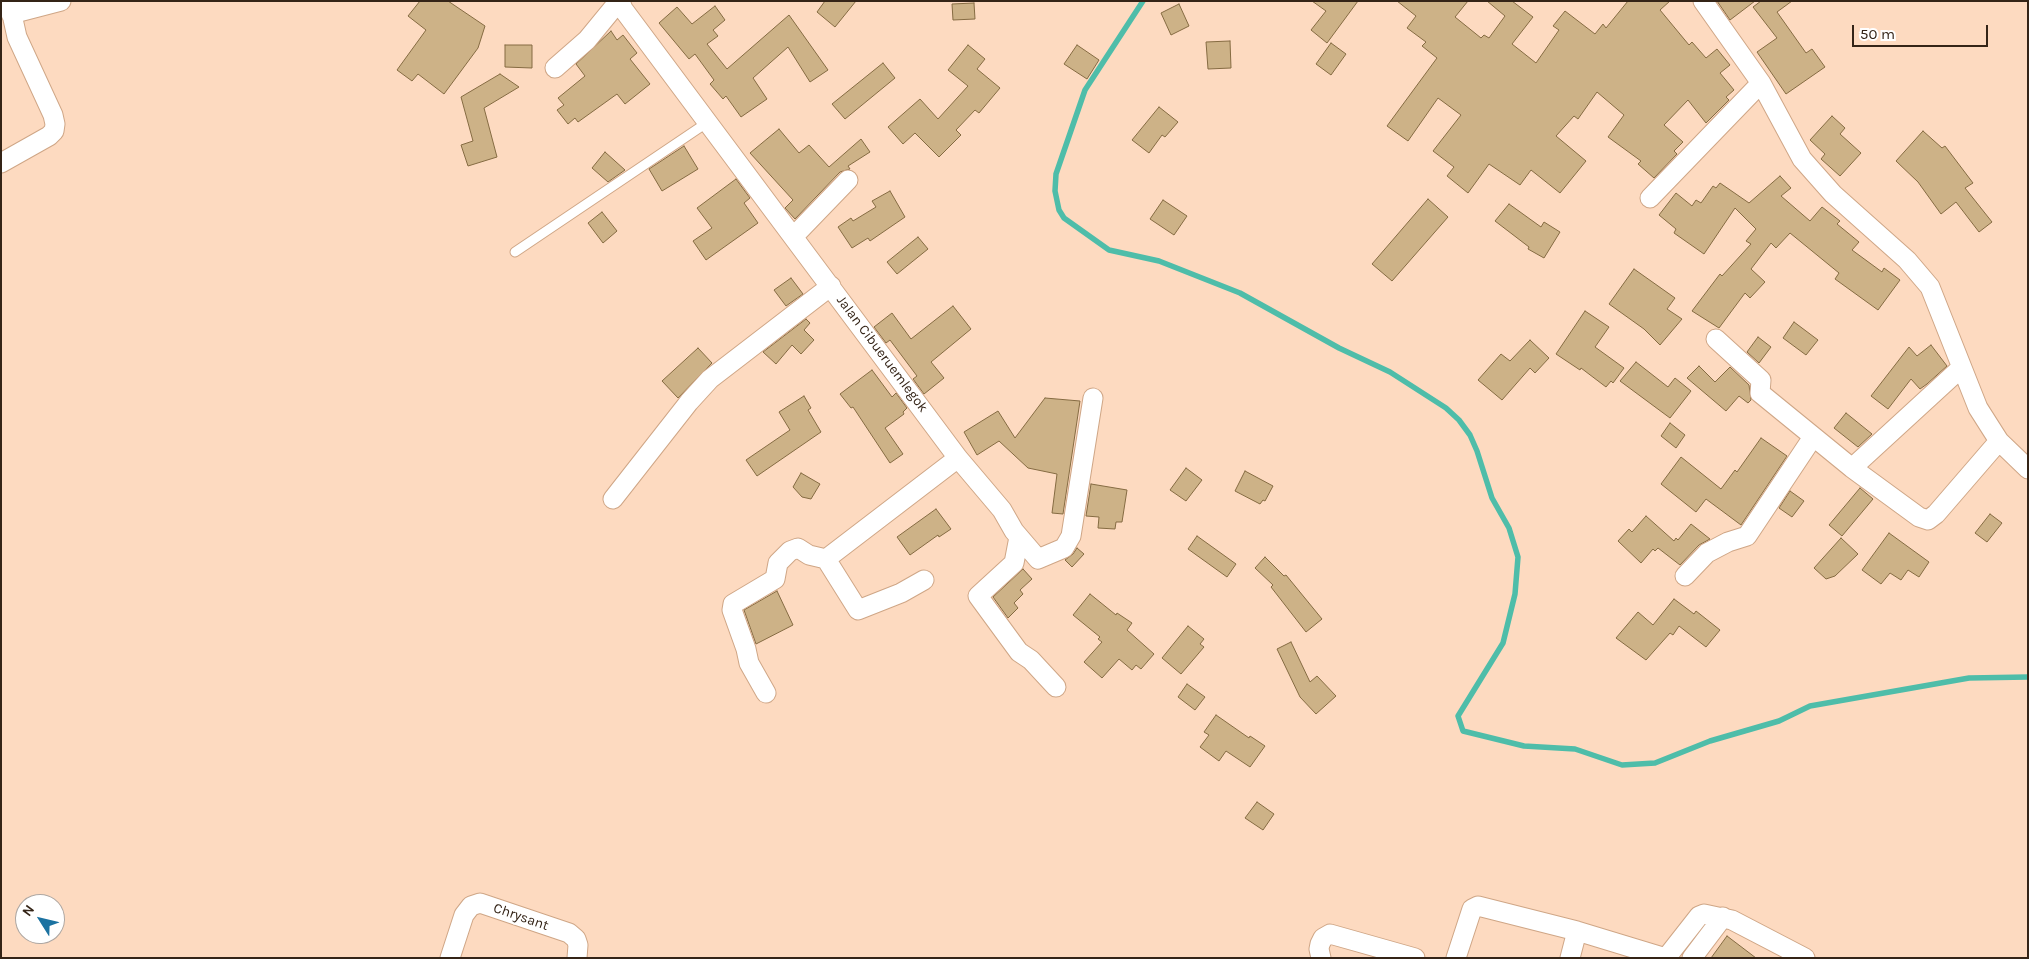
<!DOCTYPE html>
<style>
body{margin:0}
#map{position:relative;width:2029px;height:959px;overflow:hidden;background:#fddac0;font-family:Karla,sans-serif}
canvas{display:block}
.frame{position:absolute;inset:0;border:2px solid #342417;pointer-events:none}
.north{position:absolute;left:15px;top:894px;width:50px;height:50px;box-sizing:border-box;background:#fff;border:1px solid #aea7a2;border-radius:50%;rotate:306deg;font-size:14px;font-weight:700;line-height:20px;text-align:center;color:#342417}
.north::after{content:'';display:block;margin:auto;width:18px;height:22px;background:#1b72a1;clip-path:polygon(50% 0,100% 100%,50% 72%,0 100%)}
.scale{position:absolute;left:1852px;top:25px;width:136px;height:22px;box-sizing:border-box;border:2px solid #342417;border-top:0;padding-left:6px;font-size:15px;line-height:18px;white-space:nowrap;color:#342417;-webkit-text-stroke:4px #fff;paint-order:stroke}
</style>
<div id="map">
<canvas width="2029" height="959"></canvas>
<div class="frame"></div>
<div class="north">N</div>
<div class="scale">50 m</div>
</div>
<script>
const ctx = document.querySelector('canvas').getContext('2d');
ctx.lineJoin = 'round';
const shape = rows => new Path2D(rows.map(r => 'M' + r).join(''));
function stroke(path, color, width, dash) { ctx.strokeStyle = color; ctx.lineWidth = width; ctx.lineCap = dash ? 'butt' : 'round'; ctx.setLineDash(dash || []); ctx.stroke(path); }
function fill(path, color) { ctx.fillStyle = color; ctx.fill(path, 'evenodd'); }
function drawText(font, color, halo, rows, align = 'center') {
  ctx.font = font + ' Karla,sans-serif'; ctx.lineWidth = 4; ctx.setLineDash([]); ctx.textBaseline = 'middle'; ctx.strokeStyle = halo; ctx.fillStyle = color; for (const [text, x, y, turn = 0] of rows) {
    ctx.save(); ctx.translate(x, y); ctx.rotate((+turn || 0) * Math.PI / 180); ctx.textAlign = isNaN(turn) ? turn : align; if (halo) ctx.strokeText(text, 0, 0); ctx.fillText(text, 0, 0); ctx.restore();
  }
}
stroke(shape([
 [1143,1,1085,90,1056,174,1055,191,1059,210,1064,218,1109,250,1159,261,1240,293,1339,348,1390,372,1446,408,1459,420,1470,435,1477,451,1492,498,1509,528,1518,557,1515,594,1503,643,1458,716,1463,731,1524,746,1575,749,1622,765,1655,763,1710,741,1779,721,1810,706,1969,678,2028,677]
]), '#4ebda9', 5.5);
const building = shape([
 [420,1,448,1,485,26,478,48,444,94,418,74,412,81,397,70,426,30,408,16,420,1],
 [825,1,856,1,835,27,817,12,825,1],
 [1312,1,1358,1,1327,43,1311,30,1326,11,1312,1],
 [1397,1,1468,1,1455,17,1481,38,1484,35,1489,38,1505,16,1487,1,1512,1,1533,17,1512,44,1536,63,1559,30,1553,26,1565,11,1595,34,1603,24,1606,28,1628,1,1670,1,1660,10,1689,45,1692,42,1706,58,1717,49,1730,65,1720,73,1734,90,1726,97,1729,100,1706,123,1688,100,1664,125,1683,142,1674,151,1677,154,1654,178,1638,164,1641,161,1608,137,1624,115,1597,92,1578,119,1574,116,1556,136,1586,161,1560,193,1531,170,1520,185,1489,164,1468,193,1447,176,1454,167,1433,151,1461,115,1438,98,1408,141,1387,126,1437,58,1422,46,1426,42,1407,28,1416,16,1397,1],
 [1717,1,1755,1,1730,20,1717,1],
 [1761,1,1792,1,1777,12,1806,53,1812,49,1825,67,1786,94,1757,52,1777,38,1753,7,1761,1],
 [974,3,975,19,953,20,952,4,974,3],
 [1179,4,1189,26,1171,35,1161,13,1179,4],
 [715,6,725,20,713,30,718,36,707,44,727,69,789,15,828,70,810,82,788,47,753,78,767,99,741,117,726,96,723,99,710,84,714,80,695,54,689,59,659,23,677,7,692,24,715,6],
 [611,31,617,40,623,35,637,53,630,59,650,84,625,104,617,94,578,122,575,118,568,124,557,110,564,105,558,98,585,76,576,64,611,31],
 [1230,41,1231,68,1208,69,1206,42,1230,41],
 [1331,43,1346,54,1331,75,1316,64,1331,43],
 [505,45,532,45,532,68,505,67,505,45],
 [968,45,985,59,977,69,1000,88,979,113,975,110,956,130,961,135,939,157,915,133,903,144,888,127,920,99,938,119,968,86,948,70,968,45],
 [1077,45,1099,60,1087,79,1064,64,1077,45],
 [883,63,895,78,845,119,832,104,883,63],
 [500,74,519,87,484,108,497,157,468,166,461,145,473,141,461,97,500,74],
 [1159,107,1178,122,1165,137,1162,135,1149,153,1132,140,1159,107],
 [1832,116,1845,128,1840,134,1861,153,1840,176,1821,159,1825,154,1810,140,1832,116],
 [779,129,799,153,809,145,829,167,861,139,870,152,848,166,850,169,840,172,795,219,785,208,793,200,750,153,779,129],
 [1923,131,1942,148,1945,146,1973,183,1965,188,1992,222,1979,232,1956,202,1941,214,1918,182,1896,161,1923,131],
 [684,146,698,169,662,191,649,169,684,146],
 [605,152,625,170,608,182,592,168,605,152],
 [1780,176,1791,188,1781,196,1810,221,1822,207,1840,221,1837,224,1859,242,1852,250,1882,272,1884,268,1900,280,1878,310,1835,279,1839,273,1790,233,1776,248,1771,243,1751,269,1765,282,1750,298,1745,293,1719,328,1692,311,1720,274,1722,276,1751,244,1746,241,1756,229,1735,208,1704,254,1674,233,1676,229,1659,215,1676,193,1692,206,1696,200,1701,203,1713,186,1716,188,1720,183,1749,203,1780,176],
 [736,179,750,198,744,203,758,223,706,260,693,241,712,228,697,208,736,179],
 [890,191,905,217,870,241,868,238,852,248,838,227,851,218,853,221,876,207,872,201,890,191],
 [1428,199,1448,217,1392,281,1372,264,1428,199],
 [1163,200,1187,216,1174,235,1150,219,1163,200],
 [1509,204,1541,227,1544,222,1560,232,1544,258,1528,249,1529,247,1495,221,1509,204],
 [602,212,617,231,603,243,588,223,602,212],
 [918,237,928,249,897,274,887,262,918,237],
 [1634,269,1675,298,1667,309,1682,319,1660,345,1644,329,1609,304,1634,269],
 [791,278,803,294,786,306,774,290,791,278],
 [953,306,971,329,931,362,944,378,924,394,913,379,917,376,890,340,886,343,874,327,892,313,911,339,953,306],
 [1585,311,1609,327,1595,347,1624,368,1613,383,1611,381,1606,387,1581,368,1580,370,1556,354,1585,311],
 [806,319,810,323,804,330,814,340,801,354,792,345,776,364,763,352,806,319],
 [1794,322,1818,340,1806,355,1783,338,1794,322],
 [1758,337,1771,347,1759,363,1747,352,1758,337],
 [1530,340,1549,358,1535,373,1530,368,1502,400,1478,380,1501,354,1510,361,1530,340],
 [1931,345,1947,366,1927,384,1920,389,1911,379,1888,409,1871,396,1909,347,1917,356,1931,345],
 [698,348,712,363,678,398,662,381,698,348],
 [1636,362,1668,387,1675,378,1691,391,1670,418,1620,381,1636,362],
 [1699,366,1715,382,1730,367,1749,385,1751,400,1748,403,1739,396,1726,411,1687,378,1699,366],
 [872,370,892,397,896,393,907,408,903,412,904,414,885,428,903,454,890,463,853,407,851,408,840,394,872,370],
 [804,396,811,408,808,410,821,432,757,476,746,460,790,430,779,412,804,396],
 [1045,398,1080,401,1063,514,1052,513,1057,474,1028,468,999,441,977,455,964,432,998,411,1015,438,1045,398],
 [1846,413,1872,434,1858,447,1834,428,1846,413],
 [1670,423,1685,435,1676,448,1661,436,1670,423],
 [1761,438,1787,456,1741,525,1706,499,1696,512,1661,484,1681,457,1721,489,1735,470,1737,472,1761,438],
 [1186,468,1202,480,1186,501,1170,490,1186,468],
 [1245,471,1273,486,1265,501,1263,500,1260,504,1235,491,1245,471],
 [801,473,820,484,811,499,802,497,793,487,801,473],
 [1091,484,1127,490,1122,522,1116,522,1115,529,1098,528,1099,517,1086,516,1091,484],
 [1860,488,1873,499,1842,536,1829,525,1860,488],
 [1790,491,1804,501,1792,517,1779,508,1790,491],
 [936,509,951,529,939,537,938,535,910,555,897,537,936,509],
 [1990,514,2002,523,1987,542,1975,533,1990,514],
 [1646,516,1674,541,1676,538,1678,540,1691,524,1710,539,1699,545,1680,565,1658,548,1655,551,1653,549,1641,563,1618,541,1629,529,1632,532,1646,516],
 [1889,533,1929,562,1919,577,1908,570,1901,580,1890,573,1881,584,1862,570,1889,533],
 [1197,536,1236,564,1227,577,1188,549,1197,536],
 [1841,538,1858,554,1835,576,1826,579,1814,568,1841,538],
 [1077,548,1084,554,1072,567,1065,560,1073,554,1077,548],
 [1265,557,1284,576,1286,575,1322,619,1306,632,1271,587,1273,585,1255,568,1265,557],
 [1023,569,1032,579,1020,590,1023,594,1014,603,1018,608,1008,618,993,597,1023,569],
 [777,591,793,625,756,644,744,610,777,591],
 [1090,594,1116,615,1117,613,1132,623,1127,630,1154,654,1141,669,1136,665,1132,670,1119,659,1102,678,1084,662,1102,642,1098,639,1100,637,1073,615,1090,594],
 [1674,599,1694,614,1696,611,1720,630,1706,647,1679,626,1673,635,1670,633,1646,660,1616,638,1638,612,1653,625,1674,599],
 [1188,626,1204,639,1200,644,1204,647,1181,674,1162,658,1188,626],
 [1291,642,1310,682,1317,676,1336,696,1316,714,1300,697,1277,649,1291,642],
 [1187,684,1205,697,1195,710,1178,697,1187,684],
 [1216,715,1249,738,1250,736,1265,746,1250,767,1226,751,1219,761,1200,747,1209,735,1204,732,1216,715],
 [1257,802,1274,814,1263,830,1245,818,1257,802],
 [1727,936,1756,958,1711,958,1727,936]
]);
fill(building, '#cdb287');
stroke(building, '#856b42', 1);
const lane = shape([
 [515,252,708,122]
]);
const street = shape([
 [620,1,623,9,958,458,1002,510,1014,531,1038,559,1064,548,1071,536,1093,398],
 [1703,1,1761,83,1802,159,1833,194,1907,260,1930,287,1978,408,1999,441,2028,469],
 [11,14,61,1],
 [555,68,587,40,619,1],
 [1,163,49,136,54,131,55,124,53,115,17,37,9,1],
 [1650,198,1761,83],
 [794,236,848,180],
 [1716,339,1761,380,1760,393,1852,468,1919,517,1928,520,1936,514,1999,441],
 [1852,468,1961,368],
 [613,499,689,402,710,379,831,286],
 [1019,537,1014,563,978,596,1019,652,1031,660,1056,687],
 [826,559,858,610,901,593,924,580],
 [1685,576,1707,553,1728,542,1747,536,1813,437],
 [766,693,749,663,746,649,732,610,733,604,775,579,778,563,790,551,798,548,809,555,826,559,958,458],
 [450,958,464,915,471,906,480,903,569,933,576,939,578,945,577,958],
 [1321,958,1319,949,1320,944,1323,938,1330,934,1415,958],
 [1456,958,1472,909,1478,906,1577,931,1666,958,1699,916,1704,914,1732,920,1805,958],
 [1570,958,1577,931],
 [1692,958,1723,917]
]);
stroke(lane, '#cfa686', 11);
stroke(street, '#cfa686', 21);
stroke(lane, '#fff', 9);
stroke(street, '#fff', 19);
drawText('14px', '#342417', '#fff', [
 ["Jalan Cibueruemlegok",882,354,53],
 ["Chrysant",521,917,19]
]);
</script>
